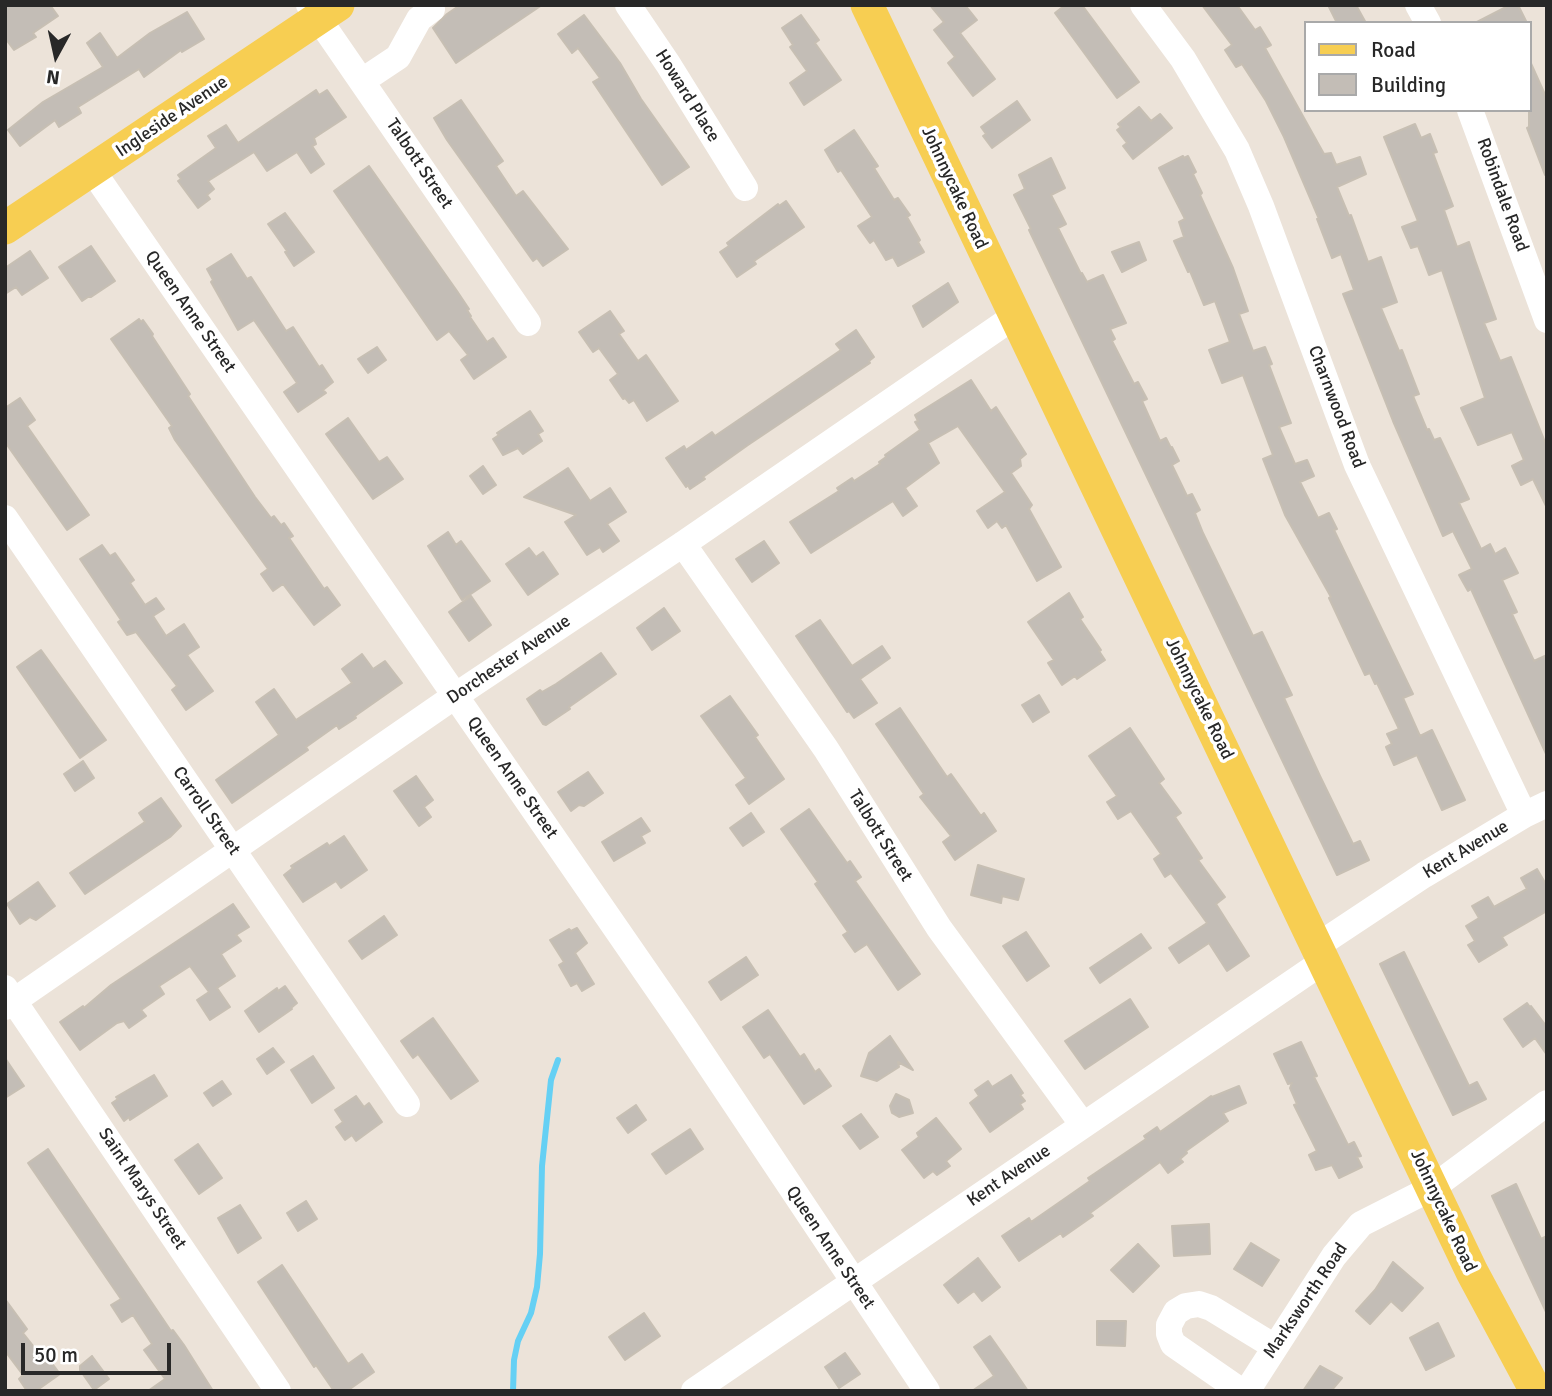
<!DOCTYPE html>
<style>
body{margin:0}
#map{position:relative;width:1552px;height:1396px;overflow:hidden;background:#ece3d9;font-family:Signika,sans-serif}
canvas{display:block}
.frame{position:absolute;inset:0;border:7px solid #282828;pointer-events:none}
.legend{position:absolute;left:1304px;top:21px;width:228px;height:91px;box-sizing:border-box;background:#fff;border:2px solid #a9a9a9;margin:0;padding:9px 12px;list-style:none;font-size:21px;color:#282828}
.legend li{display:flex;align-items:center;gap:14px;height:35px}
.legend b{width:35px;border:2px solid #a9a9a9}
.north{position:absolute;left:21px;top:21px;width:70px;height:70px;-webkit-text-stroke:5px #fff;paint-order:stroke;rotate:188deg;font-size:19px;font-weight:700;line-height:28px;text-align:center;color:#282828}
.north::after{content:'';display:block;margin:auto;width:24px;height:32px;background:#282828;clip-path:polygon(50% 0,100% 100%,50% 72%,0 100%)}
.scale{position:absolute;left:21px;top:1343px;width:150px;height:32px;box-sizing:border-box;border:4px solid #282828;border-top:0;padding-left:9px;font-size:21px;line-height:24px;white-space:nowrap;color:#282828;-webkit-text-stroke:5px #fff;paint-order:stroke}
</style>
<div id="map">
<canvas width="1552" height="1396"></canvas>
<div class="frame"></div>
<ul class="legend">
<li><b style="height:9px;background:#f7ce52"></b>Road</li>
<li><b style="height:19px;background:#c3bdb6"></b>Building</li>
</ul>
<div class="north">N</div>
<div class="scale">50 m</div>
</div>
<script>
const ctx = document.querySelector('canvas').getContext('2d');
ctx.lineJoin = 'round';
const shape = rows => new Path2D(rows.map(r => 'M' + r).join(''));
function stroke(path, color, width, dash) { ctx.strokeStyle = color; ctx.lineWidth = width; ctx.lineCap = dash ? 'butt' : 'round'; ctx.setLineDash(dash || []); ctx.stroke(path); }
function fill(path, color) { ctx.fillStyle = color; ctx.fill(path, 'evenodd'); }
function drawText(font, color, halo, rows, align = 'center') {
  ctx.font = font + ' Signika,sans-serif'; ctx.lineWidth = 7; ctx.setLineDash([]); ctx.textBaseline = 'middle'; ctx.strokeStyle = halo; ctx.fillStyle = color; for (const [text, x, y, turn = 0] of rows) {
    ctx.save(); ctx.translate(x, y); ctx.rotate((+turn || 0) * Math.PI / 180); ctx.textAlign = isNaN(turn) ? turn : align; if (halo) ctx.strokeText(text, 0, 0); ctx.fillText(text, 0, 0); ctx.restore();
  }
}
stroke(shape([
 [513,1391,514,1360,518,1341,531,1313,537,1287,540,1254,542,1166,551,1080,558,1060]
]), '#65d0f4', 6);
const building = shape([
 [5,5,50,5,58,16,33,33,36,37,14,50,5,38,5,5],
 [460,5,542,5,456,63,433,28,447,14,460,5],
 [930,5,965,5,977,20,960,33,995,79,973,96,948,63,955,57,934,30,944,22,930,5],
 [1065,5,1082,5,1139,82,1117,98,1055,13,1065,5],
 [1202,5,1237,5,1255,30,1260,27,1271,45,1265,48,1324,154,1331,153,1336,165,1360,157,1366,174,1337,187,1349,216,1351,215,1368,262,1381,257,1397,302,1381,308,1399,351,1402,350,1419,394,1413,396,1427,430,1429,429,1434,440,1440,438,1469,499,1459,503,1481,549,1490,544,1495,554,1505,548,1518,573,1502,580,1517,612,1512,614,1534,661,1547,655,1547,756,1471,589,1468,591,1459,575,1472,569,1453,531,1443,536,1393,421,1343,294,1354,290,1341,254,1332,258,1317,219,1319,219,1284,137,1266,101,1242,64,1236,67,1225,50,1232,45,1202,5],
 [1328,5,1356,5,1366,23,1337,23,1328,5],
 [1510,5,1518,5,1527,23,1475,23,1510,5],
 [187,12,204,39,182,52,181,50,144,77,139,69,78,107,81,113,59,127,55,120,20,146,8,130,43,102,103,67,87,43,100,33,117,58,150,33,187,12],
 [584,15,620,63,641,99,689,167,662,185,593,82,600,78,578,48,572,53,558,34,584,15],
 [801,15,819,40,815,43,841,80,804,105,790,83,807,71,790,47,793,45,782,28,801,15],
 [1529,59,1547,99,1545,175,1527,128,1529,127,1529,59],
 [316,90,319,95,327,90,346,117,314,138,316,144,312,146,324,164,311,173,297,152,267,171,254,152,208,181,214,189,207,195,210,199,198,208,178,181,181,179,178,175,216,148,208,136,226,125,238,143,316,90],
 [461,100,503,161,496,166,516,196,523,191,568,249,543,266,537,258,533,261,447,140,434,118,461,100],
 [1017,101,1030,120,992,148,983,136,986,134,981,127,1017,101],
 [1139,107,1151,121,1160,114,1172,128,1133,159,1123,146,1127,143,1117,130,1121,127,1118,124,1139,107],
 [1415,124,1421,138,1430,134,1437,152,1433,153,1453,206,1444,210,1457,247,1469,242,1475,260,1496,319,1484,323,1500,361,1511,357,1547,447,1547,508,1533,479,1521,485,1512,466,1524,460,1512,432,1478,445,1461,408,1485,398,1442,270,1429,275,1418,246,1411,248,1402,227,1418,221,1384,137,1415,124],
 [854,130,878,166,874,168,894,200,898,198,910,215,907,217,920,240,918,242,924,252,898,266,893,257,886,260,874,240,870,243,858,226,872,217,841,170,838,172,825,150,854,130],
 [1183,156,1184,158,1188,156,1196,172,1193,174,1202,193,1200,195,1233,268,1248,311,1239,314,1253,351,1265,347,1272,364,1269,365,1291,423,1279,427,1295,464,1307,460,1314,476,1300,482,1318,518,1329,513,1337,529,1334,530,1413,694,1403,698,1420,736,1432,730,1465,800,1442,810,1417,755,1394,765,1386,747,1392,744,1387,734,1399,729,1377,683,1375,684,1370,673,1365,675,1329,598,1331,597,1285,515,1263,459,1273,455,1243,375,1222,383,1209,350,1230,342,1215,301,1204,305,1190,271,1188,272,1174,241,1184,237,1179,222,1185,219,1159,168,1183,156],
 [1051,158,1065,188,1051,195,1066,224,1058,228,1081,274,1082,273,1087,282,1103,275,1126,323,1110,329,1115,339,1112,341,1134,384,1138,382,1147,399,1142,401,1160,441,1166,438,1171,448,1172,447,1179,461,1172,465,1187,496,1192,494,1200,510,1195,513,1203,533,1253,636,1262,632,1292,695,1284,698,1320,776,1353,844,1360,841,1369,860,1337,875,1029,230,1031,229,1014,195,1025,189,1019,175,1051,158],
 [369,166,457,291,469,309,467,310,471,316,470,317,487,342,493,338,506,357,474,379,461,360,468,355,449,331,437,340,334,191,369,166],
 [786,201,804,227,754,261,756,264,737,277,720,252,729,246,727,243,778,204,779,206,786,201],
 [285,213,314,252,294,266,285,252,287,251,268,224,285,213],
 [1139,242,1146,260,1122,272,1112,252,1139,242],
 [91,246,115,281,91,297,88,297,82,301,59,267,91,246],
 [30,251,48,278,22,295,16,287,5,294,5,268,30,251],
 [231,254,247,279,251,277,286,331,293,327,319,367,322,365,333,382,323,390,326,393,298,412,284,392,297,383,254,320,238,330,211,282,213,280,207,269,231,254],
 [948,283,958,302,923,327,913,306,948,283],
 [610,311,624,331,619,334,638,361,646,355,678,401,647,421,634,400,629,403,625,398,623,399,610,380,618,374,599,348,593,352,579,332,610,311],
 [139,319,141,322,143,320,153,334,152,336,190,394,188,396,255,497,271,518,274,516,281,525,284,523,293,536,289,538,324,589,327,587,340,605,314,625,283,584,273,591,261,574,268,569,175,440,169,428,172,426,111,339,139,319],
 [856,330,874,357,869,361,870,363,748,445,703,477,705,479,690,489,688,485,686,487,666,458,684,446,686,450,712,432,715,436,841,350,836,344,856,330],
 [377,347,386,360,368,373,358,359,377,347],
 [971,380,991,411,996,407,1026,454,1020,459,1021,466,1011,473,1032,505,1029,509,1061,567,1037,581,1006,525,1002,528,997,521,988,528,977,511,1005,492,958,426,928,443,939,463,905,488,917,506,903,516,893,501,811,553,790,522,839,491,837,488,852,478,854,481,880,464,879,462,886,457,885,455,920,430,915,422,918,421,915,415,971,380],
 [20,398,35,420,27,426,89,515,67,530,5,442,5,408,20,398],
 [530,411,543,431,538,434,542,441,523,454,518,448,503,455,493,439,499,435,497,433,530,411],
 [348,418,379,462,387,457,403,479,373,499,326,434,348,418],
 [483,466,496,485,483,494,470,476,483,466],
 [568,468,590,501,610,488,626,512,607,524,619,541,603,552,600,547,587,555,565,522,576,515,524,497,568,468],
 [448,532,456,545,461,541,490,581,462,600,428,546,448,532],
 [764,541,779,563,752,582,736,559,764,541],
 [102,545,110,556,115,553,134,580,130,583,145,605,156,598,164,609,153,616,166,636,184,624,199,647,187,655,213,691,186,710,172,690,177,686,136,632,127,635,118,622,121,620,80,559,102,545],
 [529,548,536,557,543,552,558,574,528,595,506,564,529,548],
 [1069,593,1083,617,1080,619,1101,650,1099,651,1105,660,1077,679,1075,676,1062,685,1048,663,1054,660,1028,622,1069,593],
 [471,596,491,625,469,641,449,612,471,596],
 [664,608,680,631,652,650,637,628,664,608],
 [820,620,852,666,882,646,890,658,860,679,877,703,854,718,849,711,847,712,796,636,820,620],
 [41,650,106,740,80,758,17,667,41,650],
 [601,653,616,674,569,707,570,709,546,725,543,724,527,699,540,690,542,692,556,684,601,653],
 [362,654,373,669,385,661,402,683,355,716,356,718,339,729,337,725,306,747,308,750,232,803,216,780,279,735,256,702,274,689,296,720,352,683,342,669,362,654],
 [1039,695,1049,712,1033,722,1022,705,1039,695],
 [730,696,758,735,755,737,784,779,749,804,736,785,746,778,701,716,730,696],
 [900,708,947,777,951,774,981,816,984,813,996,831,955,860,943,842,951,836,920,797,924,794,876,724,900,708],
 [1130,728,1164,779,1159,783,1181,813,1175,817,1202,858,1198,860,1225,897,1216,904,1249,956,1227,971,1209,943,1179,963,1169,948,1207,923,1171,873,1165,877,1154,859,1161,854,1131,811,1118,819,1107,802,1117,796,1089,756,1130,728],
 [83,761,94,778,75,791,64,774,83,761],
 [588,772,603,793,584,806,579,805,571,811,558,792,588,772],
 [416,776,433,800,424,807,431,817,419,826,394,791,416,776],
 [161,798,181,826,170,837,85,894,70,873,145,822,139,813,161,798],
 [809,809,847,863,850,861,861,877,855,881,920,974,898,990,867,944,855,952,843,935,848,932,815,884,818,882,781,829,809,809],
 [751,813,764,832,743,846,730,828,751,813],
 [641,818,650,831,641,836,645,843,614,861,602,842,641,818],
 [344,836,367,870,341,888,336,881,303,902,284,875,293,868,291,866,327,843,329,846,344,836],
 [978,865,1024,879,1018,900,1002,896,1001,903,971,895,978,865],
 [1537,869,1547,886,1547,911,1502,937,1507,945,1479,962,1468,945,1475,941,1466,926,1479,918,1472,906,1488,897,1494,907,1527,889,1521,878,1537,869],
 [38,882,55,906,36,920,30,917,20,924,7,904,38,882],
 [233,904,249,927,236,935,241,941,221,954,235,976,217,988,230,1007,210,1020,197,1000,209,992,190,966,159,986,164,994,141,1010,146,1016,129,1028,124,1021,117,1023,80,1050,60,1022,83,1006,84,1008,111,985,233,904],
 [384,916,397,935,362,959,349,941,384,916],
 [577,928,587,943,575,953,594,984,582,991,577,983,571,986,559,965,564,962,550,940,569,929,571,931,577,928],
 [1026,932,1049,966,1027,981,1003,946,1026,932],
 [1141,934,1151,948,1100,983,1090,968,1141,934],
 [1404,952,1469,1086,1477,1082,1486,1099,1453,1115,1380,964,1404,952],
 [746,957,758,975,721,1000,709,982,746,957],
 [285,986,297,1003,291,1008,292,1009,259,1032,245,1011,277,988,278,991,285,986],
 [1130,999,1148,1027,1085,1069,1065,1041,1130,999],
 [1527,1003,1530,1007,1531,1006,1547,1027,1547,1055,1535,1038,1523,1047,1504,1019,1527,1003],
 [768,1010,800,1057,804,1054,815,1072,819,1069,831,1086,804,1104,770,1054,764,1058,743,1027,768,1010],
 [433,1018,478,1081,451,1099,418,1054,413,1058,401,1041,433,1018],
 [890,1036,913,1070,898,1062,899,1067,877,1081,861,1076,869,1053,890,1036],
 [1301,1042,1317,1076,1314,1077,1348,1145,1354,1142,1361,1156,1357,1157,1362,1167,1339,1178,1332,1165,1316,1170,1309,1155,1317,1151,1294,1105,1297,1104,1290,1088,1292,1083,1288,1084,1274,1054,1301,1042],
 [273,1048,284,1062,267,1074,257,1059,273,1048],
 [313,1056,334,1088,312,1103,291,1070,313,1056],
 [5,1058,24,1086,5,1098,5,1058],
 [154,1075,167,1096,130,1120,129,1117,124,1121,112,1103,118,1099,116,1097,154,1075],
 [1011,1075,1023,1093,1020,1095,1025,1101,1020,1104,1023,1109,990,1132,970,1103,979,1096,975,1090,988,1081,992,1087,1011,1075],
 [222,1081,231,1094,213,1106,204,1093,222,1081],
 [1239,1086,1246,1103,1223,1113,1228,1121,1186,1151,1187,1153,1180,1159,1183,1162,1168,1173,1160,1162,1090,1213,1093,1216,1063,1237,1061,1233,1019,1261,1002,1236,1029,1218,1031,1222,1090,1181,1088,1178,1146,1139,1144,1136,1157,1127,1160,1132,1211,1096,1212,1097,1239,1086],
 [896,1094,909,1100,913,1113,899,1117,892,1113,890,1106,896,1094],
 [356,1096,364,1107,369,1103,382,1122,356,1141,352,1135,345,1140,336,1127,343,1122,335,1110,356,1096],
 [636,1105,646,1120,628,1133,617,1118,636,1105],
 [861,1114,878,1137,860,1149,843,1126,861,1114],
 [936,1118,961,1149,946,1161,950,1166,937,1175,933,1171,924,1178,902,1150,919,1137,917,1133,936,1118],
 [690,1129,703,1149,666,1174,652,1154,690,1129],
 [198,1144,222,1178,199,1194,175,1160,198,1144],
 [48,1149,171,1331,173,1330,184,1345,213,1391,148,1391,165,1379,144,1350,152,1344,133,1315,122,1322,111,1305,121,1299,28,1163,48,1149],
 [1516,1184,1541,1239,1547,1236,1547,1314,1492,1196,1516,1184],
 [306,1201,317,1219,298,1231,287,1213,306,1201],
 [240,1205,261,1238,238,1253,218,1218,240,1205],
 [1209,1224,1210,1254,1174,1256,1172,1226,1209,1224],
 [1251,1243,1279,1260,1262,1286,1234,1269,1251,1243],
 [1138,1244,1159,1266,1133,1292,1111,1270,1138,1244],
 [978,1258,1000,1287,982,1301,974,1291,958,1303,944,1285,978,1258],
 [1393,1262,1423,1288,1402,1311,1391,1301,1370,1324,1356,1311,1375,1290,1393,1262],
 [282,1265,348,1364,362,1354,374,1372,347,1391,334,1391,316,1365,314,1367,258,1282,282,1265],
 [5,1299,27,1329,23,1333,41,1356,45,1354,60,1374,36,1391,27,1391,19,1379,23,1375,5,1351,5,1299],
 [644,1313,660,1336,625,1360,609,1337,644,1313],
 [1097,1321,1126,1321,1125,1346,1097,1345,1097,1321],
 [1438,1323,1454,1356,1426,1370,1410,1338,1438,1323],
 [990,1336,1009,1363,1028,1391,972,1391,994,1376,974,1347,990,1336],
 [845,1353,860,1374,839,1388,825,1367,845,1353],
 [92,1356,109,1379,94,1390,80,1370,80,1366,92,1356],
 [1320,1366,1342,1378,1331,1391,1303,1391,1320,1366]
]);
fill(building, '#c3bdb6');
stroke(building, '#c7bfb3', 2);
stroke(shape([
 [309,5,528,323],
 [628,5,668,64,745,188],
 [1143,5,1183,59,1237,150,1261,206,1357,465,1524,815],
 [1418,5,1428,23],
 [362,81,398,57,419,19,432,9],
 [1470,110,1547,320],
 [92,170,684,1027,927,1391],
 [5,518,407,1104],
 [683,544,826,749,939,928,1083,1125],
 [1317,946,1424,875,1524,815,1547,804],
 [5,988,278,1391],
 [5,1007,455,696,683,544,1015,316],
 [694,1391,1324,961],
 [1241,1391,1173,1344,1169,1334,1169,1325,1176,1312,1186,1306,1199,1304,1211,1308,1275,1347],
 [1247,1391,1334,1256,1361,1224,1432,1188,1547,1103]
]), '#fff', 26);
stroke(shape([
 [867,5,1472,1272,1536,1391],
 [5,228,338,5]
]), '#f7ce52', 33);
drawText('18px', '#282828', '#fff', [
 ["Howard Place",687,96,58],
 ["Ingleside Avenue",172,117,-34],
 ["Talbott Street",419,164,56],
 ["Johnnycake Road",954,188,65],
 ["Robindale Road",1502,195,70],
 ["Queen Anne Street",190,312,55],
 ["Charnwood Road",1336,407,69],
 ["Dorchester Avenue",509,660,-34],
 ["Johnnycake Road",1199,699,64],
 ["Queen Anne Street",512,778,55],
 ["Carroll Street",206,811,55],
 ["Talbott Street",880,836,58],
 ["Kent Avenue",1466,850,-31],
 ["Kent Avenue",1009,1176,-34],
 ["Saint Marys Street",142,1189,56],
 ["Johnnycake Road",1443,1211,65],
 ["Queen Anne Street",830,1248,56],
 ["Marksworth Road",1306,1301,-56]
]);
</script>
